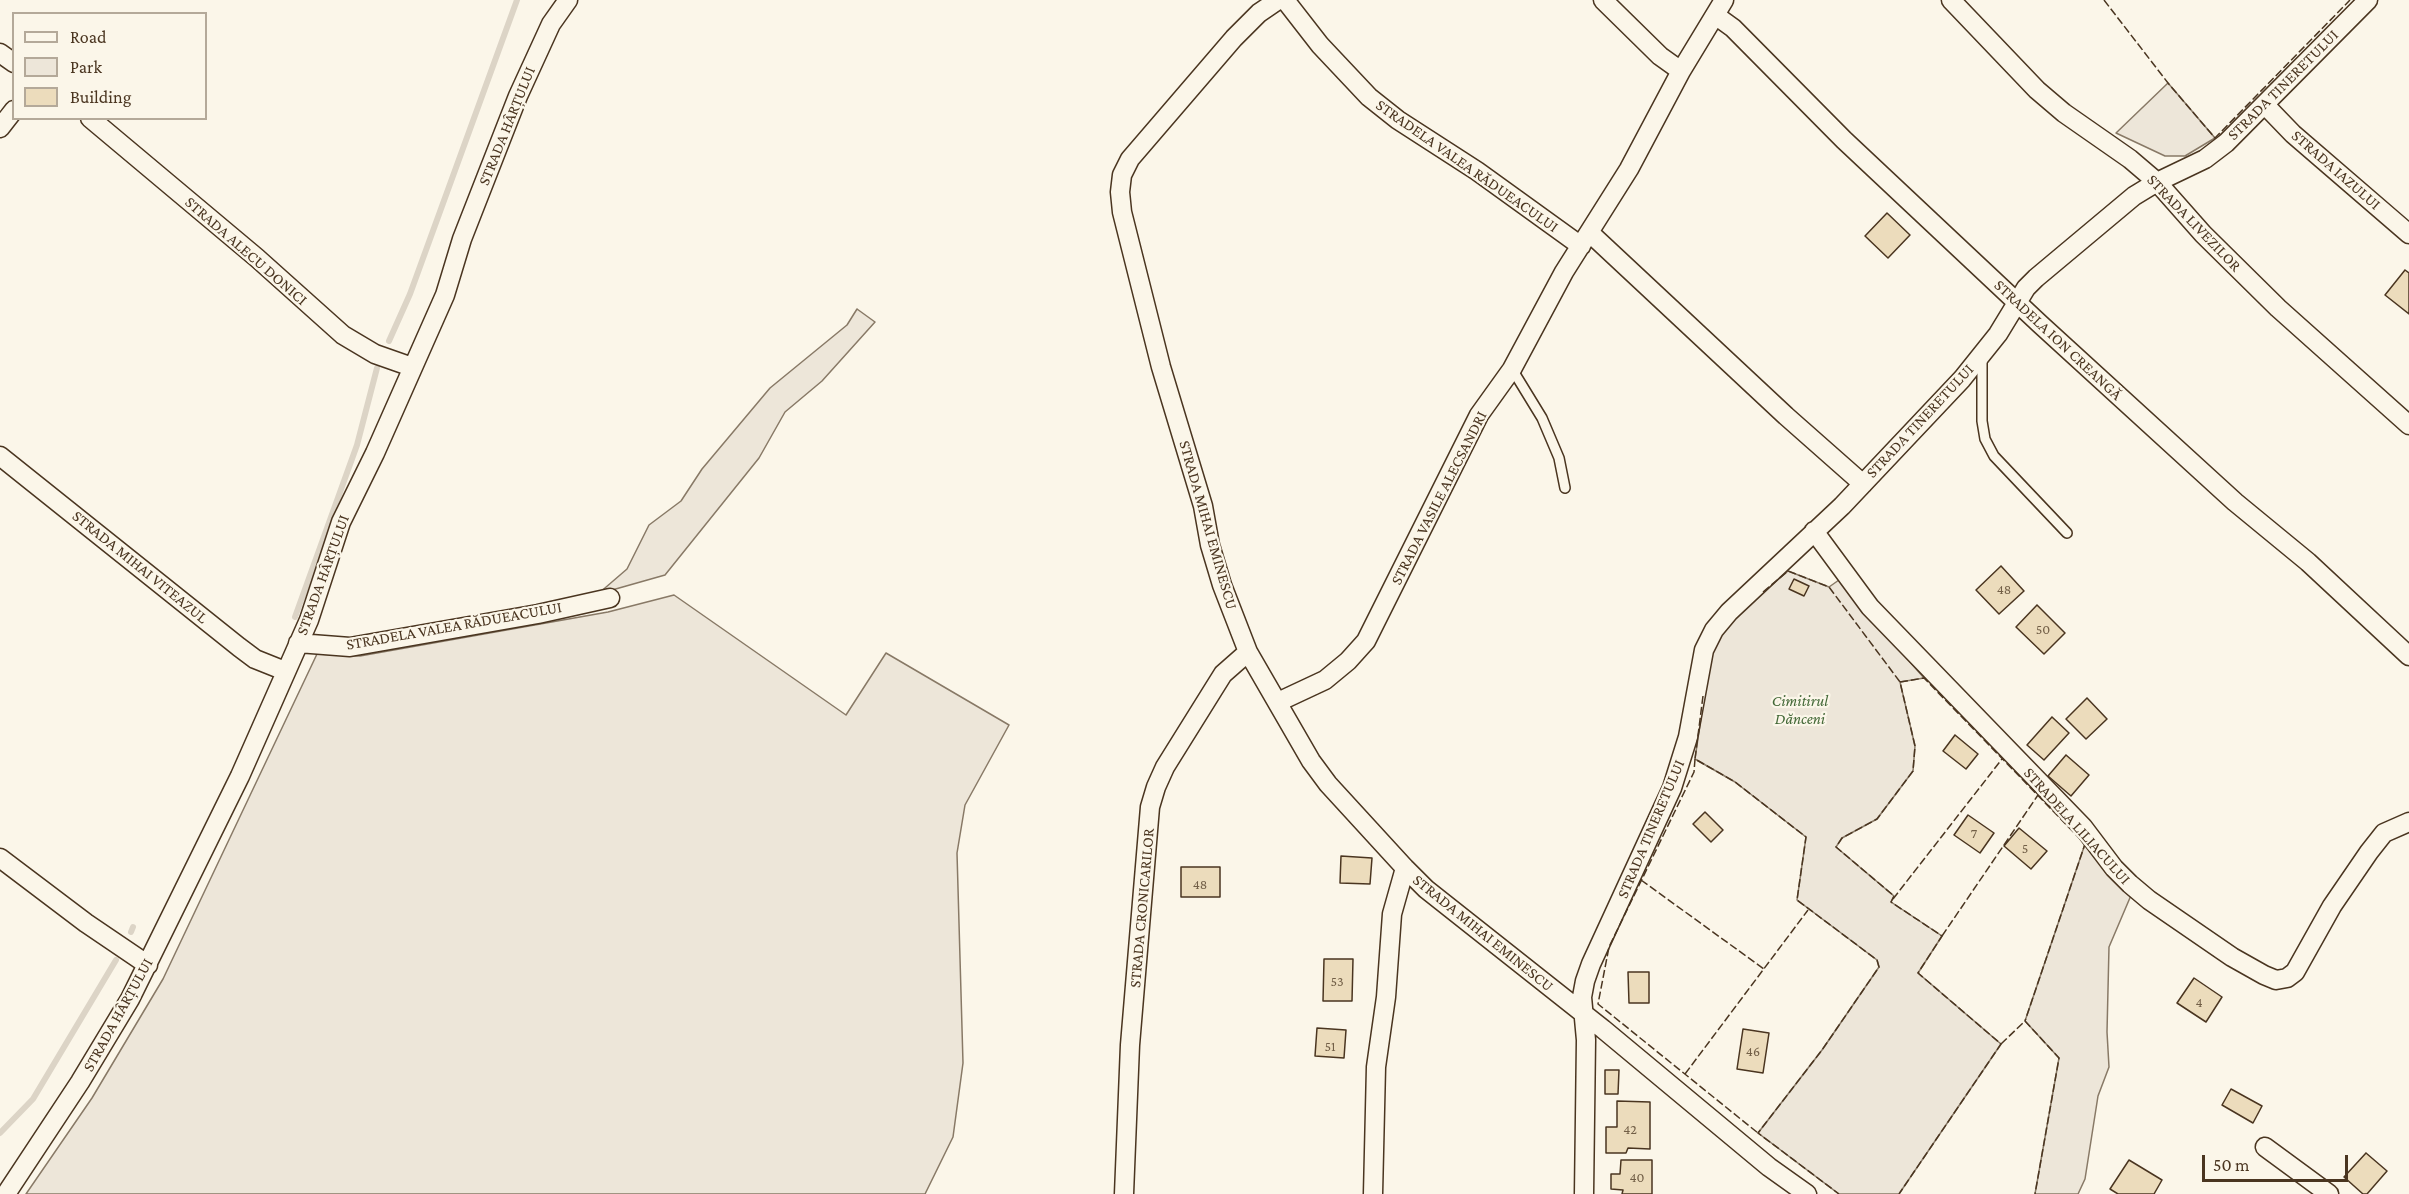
<!DOCTYPE html>
<meta charset="utf-8">
<style>
body{margin:0}
#map{position:relative;width:2409px;height:1194px;overflow:hidden;background:#fbf6e9;font-family:"Crimson Pro",serif}
canvas{display:block}
.legend{position:absolute;left:12px;top:12px;width:195px;height:108px;box-sizing:border-box;background:#fbf6e9;border:2px solid #b4a999;margin:0;padding:8px 10px;list-style:none;font-size:18px;color:#4a3520}
.legend li{display:flex;align-items:center;gap:12px;height:30px}
.legend b{width:30px;border:2px solid #b4a999}
.scale{position:absolute;left:2202px;top:1155px;width:146px;height:27px;box-sizing:border-box;border:3px solid #4a3520;border-top:0;padding-left:8px;font-size:18px;line-height:21px;white-space:nowrap;color:#4a3520;-webkit-text-stroke:4px #fbf6e9;paint-order:stroke}
</style>
<div id="map">
<canvas width="2409" height="1194"></canvas>
<ul class="legend">
<li><b style="height:8px;background:#fbf6e9"></b>Road</li>
<li><b style="height:16px;background:#ede6d9"></b>Park</li>
<li><b style="height:16px;background:#ecdcbc"></b>Building</li>
</ul>
<div class="scale">50 m</div>
</div>
<script>
const ctx = document.querySelector('canvas').getContext('2d');
ctx.lineJoin = 'round';
function fill(path, color) { ctx.fillStyle = color; ctx.fill(path, 'evenodd'); }
const shape = rows => new Path2D(rows.map(r => 'M' + r).join(''));
function stroke(path, color, width, dash) { ctx.strokeStyle = color; ctx.lineWidth = width; ctx.lineCap = dash ? 'butt' : 'round'; ctx.setLineDash(dash || []); ctx.stroke(path); }
function drawText(font, color, halo, rows, align = 'center') {
  ctx.font = font + ' "Crimson Pro",serif'; ctx.lineWidth = 4.5; ctx.setLineDash([]); ctx.textBaseline = 'middle'; ctx.strokeStyle = halo; ctx.fillStyle = color; for (const [text, x, y, turn = 0] of rows) {
    ctx.save(); ctx.translate(x, y); ctx.rotate((+turn || 0) * Math.PI / 180); ctx.textAlign = isNaN(turn) ? turn : align; if (halo) ctx.strokeText(text, 0, 0); ctx.fillText(text, 0, 0); ctx.restore();
  }
}
const green = shape([
 [2168,83,2215,138,2185,156,2165,156,2116,133,2168,83],
 [857,309,875,322,822,381,785,412,759,458,665,575,598,594,627,569,649,525,681,501,702,469,770,388,847,325,857,309],
 [1788,571,1829,587,1839,580,1924,678,1900,682,1915,746,1913,771,1877,819,1842,838,1836,847,1894,896,1891,902,1942,936,1918,973,2001,1044,1899,1194,1839,1194,1758,1133,1822,1050,1879,967,1877,960,1797,900,1806,837,1735,782,1695,759,1711,649,1731,619,1788,571],
 [674,595,846,715,886,653,1009,725,965,805,957,853,963,1063,953,1137,925,1194,26,1194,92,1098,163,979,317,654,360,656,608,612,674,595],
 [2085,844,2132,893,2109,947,2107,1032,2109,1067,2098,1096,2085,1179,2078,1194,2035,1194,2059,1058,2025,1021,2085,844]
]);
fill(green, '#ede6d9');
stroke(green, '#887966', 1.5);
stroke(shape([
 [389,341,410,294,517,0],
 [295,617,357,445,377,368],
 [131,932,133,927],
 [0,1133,33,1099,116,960]
]), '#dcd4c6', 6);
const building = shape([
 [1887,213,1910,235,1888,258,1865,236,1887,213],
 [2405,270,2409,273,2409,314,2385,295,2405,270],
 [2001,566,2024,591,1999,614,1976,590,2001,566],
 [1794,579,1809,586,1804,596,1789,589,1794,579],
 [2037,605,2065,633,2044,654,2016,627,2037,605],
 [2087,698,2107,719,2086,739,2066,719,2087,698],
 [2052,717,2069,733,2044,760,2027,745,2052,717],
 [1955,735,1978,754,1966,769,1943,751,1955,735],
 [2066,755,2089,775,2071,796,2048,776,2066,755],
 [1705,812,1723,830,1711,842,1693,824,1705,812],
 [1968,815,1994,833,1980,853,1954,835,1968,815],
 [2019,828,2047,851,2031,869,2004,846,2019,828],
 [1341,856,1372,858,1370,884,1340,883,1341,856],
 [1181,867,1220,867,1220,897,1181,897,1181,867],
 [1324,959,1353,959,1352,1001,1323,1001,1324,959],
 [1628,972,1649,972,1649,1003,1629,1003,1628,972],
 [2194,978,2222,997,2206,1022,2177,1003,2194,978],
 [1317,1028,1346,1030,1344,1058,1315,1056,1317,1028],
 [1743,1029,1769,1033,1763,1073,1737,1069,1743,1029],
 [1605,1070,1619,1070,1618,1094,1605,1094,1605,1070],
 [2231,1089,2262,1106,2253,1123,2222,1105,2231,1089],
 [1617,1101,1650,1102,1650,1149,1628,1148,1626,1153,1606,1153,1606,1127,1617,1127,1617,1101],
 [2366,1153,2387,1171,2367,1194,2363,1194,2344,1177,2366,1153],
 [1621,1160,1652,1160,1652,1194,1622,1194,1623,1190,1611,1189,1611,1174,1620,1174,1621,1160],
 [2129,1160,2162,1180,2154,1194,2118,1194,2110,1189,2129,1160]
]);
fill(building, '#ecdcbc');
stroke(building, '#4a3520', 1.5);
const lane = shape([
 [1982,359,1982,421,1985,439,1994,456,2067,533],
 [1512,369,1542,418,1559,458,1565,488]
]);
const street = shape([
 [1278,0,1259,13,1234,38,1130,159,1122,175,1120,192,1122,212,1161,367,1203,506,1210,545,1222,585,1248,652,1311,761,1328,784,1405,868,1426,889,1603,1029,1769,1167,1807,1194],
 [1285,0,1320,45,1369,97,1398,120,1477,171,1581,246],
 [1603,0,1660,56,1681,71],
 [1951,0,2037,90,2064,113,2130,159,2157,182,2203,234,2278,308,2409,425],
 [1715,15,1733,28,1844,140,2040,324,2235,502,2308,562,2409,656],
 [0,53,14,63],
 [2265,105,2293,134,2409,234],
 [90,118,257,258,343,335,375,354,412,367],
 [0,128,14,110],
 [1590,233,1786,416,1863,484],
 [0,456,239,647,255,659,285,671],
 [1814,531,1870,607,2083,827,2114,868,2130,884,2149,900,2232,957,2264,975,2276,980,2287,978,2295,972,2332,906,2369,852,2384,833,2409,822],
 [298,643,350,647,538,614,610,598],
 [1278,702,1325,680,1348,661,1366,641,1479,415,1512,369,1564,272,1629,169,1681,71,1724,0],
 [0,858,86,923,148,965],
 [2265,1147,2329,1194],
 [6,1194,80,1082,130,999,240,776,309,620,341,522,375,453,445,295,462,239,518,96,551,24,568,0],
 [1124,1194,1130,1045,1150,807,1156,787,1165,767,1213,690,1223,674,1248,652],
 [1373,1194,1376,1067,1386,997,1392,914,1405,868],
 [1584,1194,1586,1040,1582,997,1585,981,1591,964,1672,788,1688,737,1704,650,1714,630,1729,612,1842,506,1962,379,1998,334,2026,288,2036,278,2134,196,2157,182,2205,159,2226,143,2368,0]
]);
stroke(lane, '#4a3520', 12);
stroke(street, '#4a3520', 21);
stroke(lane, '#fbf6e9', 9);
stroke(street, '#fbf6e9', 18);
stroke(shape([
 [2104,0,2168,83,2215,138,2350,0],
 [1763,592,1788,571,1829,587,1900,682,1915,746,1913,771,1877,819,1842,838,1836,847,1894,896,1891,902,1942,936,1918,973,2001,1044,1899,1194],
 [1900,682,1924,678,2085,844,2025,1021],
 [1703,696,1695,759,1735,782,1806,837,1797,900,1877,960,1879,967,1822,1050,1758,1133,1839,1194],
 [1695,759,1694,772,1609,947,1598,1004,1758,1133],
 [1641,880,1764,969],
 [1893,899,2002,759],
 [1942,936,2038,795],
 [2001,1044,2025,1021,2059,1058,2035,1194],
 [1685,1074,1808,910]
]), '#4a3520', 1.5, [8, 3]);
drawText('14px', '#725f47', null, [
 ["48",2004,590],
 ["50",2043,630],
 ["7",1974,834],
 ["5",2025,849],
 ["48",1200,885],
 ["53",1337,982],
 ["4",2199,1003],
 ["51",1330,1047],
 ["46",1753,1052],
 ["42",1630,1130],
 ["40",1637,1178]
]);
drawText('16px', '#4a3520', '#fbf6e9', [
 ["STRADA TINERETULUI",2283,85,-45],
 ["STRADA HÂRȚULUI",507,126,-68],
 ["STRADELA VALEA RĂDUEACULUI",1467,166,35],
 ["STRADA IAZULUI",2336,170,41],
 ["STRADA LIVEZILOR",2194,223,46],
 ["STRADA ALECU DONICI",246,251,41],
 ["STRADELA ION CREANGĂ",2058,340,43],
 ["STRADA TINERETULUI",1920,421,-47],
 ["STRADA VASILE ALECSANDRI",1439,498,-63],
 ["STRADA MIHAI EMINESCU",1208,525,74],
 ["STRADA MIHAI VITEAZUL",140,567,39],
 ["STRADA HÂRȚULUI",323,575,-70],
 ["STRADELA VALEA RĂDUEACULUI",454,626,-10],
 ["STRADELA LILIACULUI",2077,826,48],
 ["STRADA TINERETULUI",1651,829,-67],
 ["STRADA CRONICARILOR",1142,908,-85],
 ["STRADA MIHAI EMINESCU",1483,933,39],
 ["STRADA HÂRȚULUI",118,1015,-61]
]);
drawText('italic 16px', '#436837', '#fbf6e9', [
 ["Cimitirul",1800,701],
 ["Dănceni",1800,719]
]);
</script>
